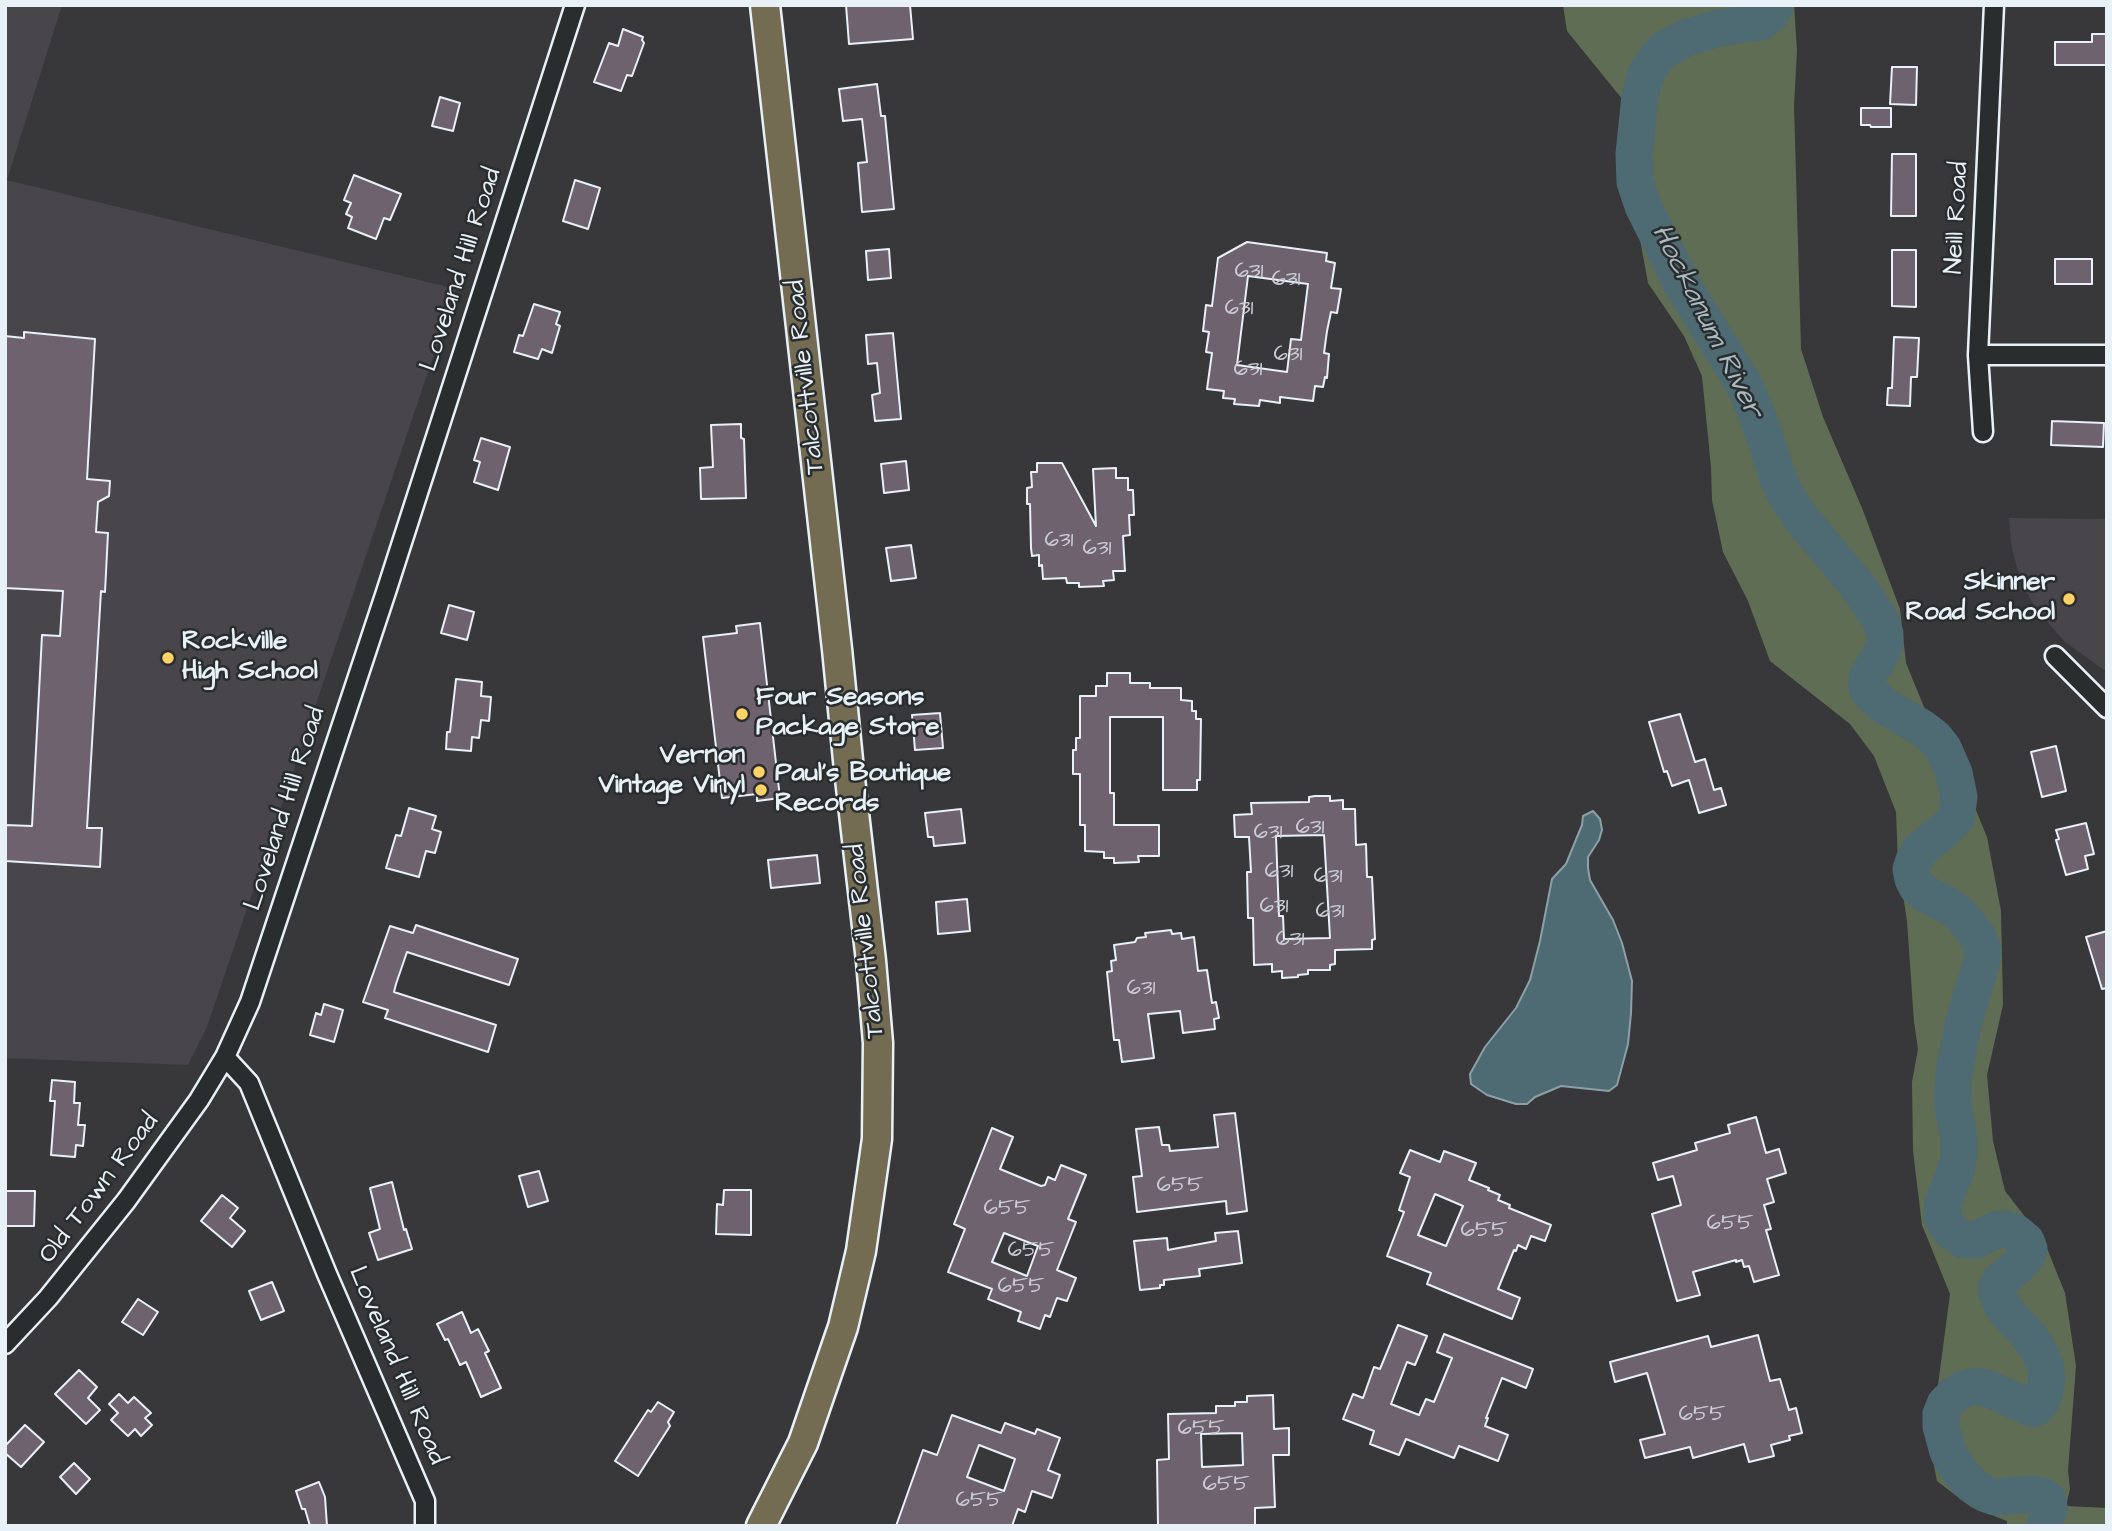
<!DOCTYPE html>
<style>
body{margin:0}
#map{position:relative;width:2112px;height:1531px;overflow:hidden;background:#38383b;font-family:"Architects Daughter",sans-serif}
canvas{display:block}
.frame{position:absolute;inset:0;border:7px solid #e8f1f8;pointer-events:none}
</style>
<div id="map">
<canvas width="2112" height="1531"></canvas>
<div class="frame"></div>
</div>
<script>
const ctx = document.querySelector('canvas').getContext('2d');
ctx.lineJoin = 'round';
function fill(path, color) { ctx.fillStyle = color; ctx.fill(path, 'evenodd'); }
const shape = rows => new Path2D(rows.map(r => 'M' + r).join(''));
function stroke(path, color, width, dash) { ctx.strokeStyle = color; ctx.lineWidth = width; ctx.lineCap = dash ? 'butt' : 'round'; ctx.setLineDash(dash || []); ctx.stroke(path); }
function drawText(font, color, halo, rows, align = 'center') {
  ctx.font = font + ' "Architects Daughter",sans-serif'; ctx.lineWidth = 5; ctx.setLineDash([]); ctx.textBaseline = 'middle'; ctx.strokeStyle = halo; ctx.fillStyle = color; for (const [text, x, y, turn = 0] of rows) {
    ctx.save(); ctx.translate(x, y); ctx.rotate((+turn || 0) * Math.PI / 180); ctx.textAlign = isNaN(turn) ? turn : align; if (halo) ctx.strokeText(text, 0, 0); ctx.fillText(text, 0, 0); ctx.restore();
  }
}
fill(shape([
 [5,5,62,5,7,180,456,289,207,1027,188,1065,5,1058],
 [2009,518,2107,519,2107,672,2065,642,2036,609,2025,589,2017,567,2011,544]
]), '#48454b');
fill(shape([
 [1563,5,1794,5,1797,50,1794,106,1801,349,1823,417,1862,508,1900,609,1906,663,1924,707,1951,750,1987,837,2001,911,2003,1005,1987,1075,1993,1141,2005,1191,2044,1241,2065,1293,2076,1366,2068,1470,2070,1489,2066,1506,2107,1508,2107,1526,2007,1526,2007,1521,1971,1507,1937,1481,1930,1446,1950,1294,1922,1225,1913,1151,1912,1082,1918,1049,1914,1022,1907,921,1898,863,1896,812,1874,756,1850,724,1770,661,1748,601,1723,552,1712,500,1711,467,1702,376,1684,336,1648,283,1635,212,1626,139,1623,100,1567,31]
]), '#606d55');
const water = shape([
 [1593,811,1600,819,1602,830,1599,840,1588,857,1588,868,1590,880,1613,920,1622,943,1632,981,1631,1013,1628,1044,1617,1085,1609,1091,1561,1086,1535,1097,1527,1104,1516,1104,1487,1095,1471,1084,1470,1074,1485,1047,1516,1008,1530,980,1540,941,1552,879,1566,864,1582,825,1583,816,1593,811]
]);
fill(water, '#4e6a73');
stroke(water, '#8ca0a8', 2);
stroke(shape([
 [1775,5,1771,14,1761,22,1719,28,1686,38,1665,49,1657,57,1646,74,1640,96,1634,154,1635,182,1643,206,1683,286,1745,386,1759,420,1779,481,1787,497,1801,518,1860,589,1881,621,1885,634,1885,644,1881,654,1868,676,1867,684,1869,692,1883,705,1922,728,1935,738,1943,748,1954,773,1959,797,1956,818,1948,827,1920,850,1914,860,1911,869,1913,879,1917,887,1924,893,1949,906,1961,915,1977,935,1983,951,1981,965,1964,1021,1955,1066,1952,1098,1959,1139,1959,1155,1956,1170,1943,1203,1942,1216,1949,1229,1964,1240,1976,1240,1996,1230,2005,1229,2015,1232,2026,1241,2029,1249,2026,1257,2018,1266,2000,1281,1997,1287,1997,1294,2005,1310,2028,1335,2038,1349,2045,1364,2047,1380,2042,1400,2037,1407,2033,1409,1987,1388,1975,1386,1964,1389,1954,1395,1945,1404,1941,1414,1941,1426,1948,1452,1960,1472,1972,1485,1986,1494,1995,1497,2033,1494,2042,1496,2048,1500,2049,1507,2045,1526]
]), '#4e6a73', 37);
const building = shape([
 [846,5,910,5,913,39,849,44,846,5],
 [623,29,643,37,642,40,644,43,632,76,627,75,621,91,594,82,609,43,618,46,623,29],
 [2092,34,2107,34,2107,65,2055,65,2055,42,2092,42,2092,34],
 [1892,67,1917,67,1916,105,1890,104,1892,67],
 [877,84,881,116,885,116,894,209,862,212,858,163,867,162,862,119,843,121,839,89,877,84],
 [440,97,460,103,453,131,432,126,440,97],
 [1861,108,1891,108,1891,127,1871,127,1870,125,1861,125,1861,108],
 [1892,154,1916,154,1916,216,1891,216,1892,154],
 [354,175,401,194,390,220,384,218,376,239,348,228,352,217,346,214,351,203,344,200,354,175],
 [575,180,600,188,588,229,563,221,575,180],
 [1247,242,1327,253,1326,261,1335,263,1331,288,1341,289,1337,313,1331,312,1327,331,1324,353,1329,354,1327,378,1325,377,1323,387,1315,386,1313,401,1280,397,1280,403,1260,400,1259,406,1234,404,1235,399,1223,398,1224,391,1207,389,1212,353,1206,352,1209,332,1203,331,1206,305,1212,306,1218,258,1247,242],
 [1248,276,1308,284,1301,340,1291,339,1287,372,1237,365,1248,276],
 [889,249,891,278,868,280,866,251,889,249],
 [1892,250,1916,250,1916,307,1892,306,1892,250],
 [2055,259,2092,259,2092,284,2055,284,2055,259],
 [534,304,560,312,556,324,560,326,552,353,542,349,538,359,514,352,519,335,523,336,534,304],
 [24,332,95,339,87,479,110,481,109,496,98,502,96,532,108,533,105,592,101,591,87,828,102,828,100,867,5,861,5,825,32,826,42,635,60,636,63,591,5,588,5,336,24,338,24,332],
 [893,333,901,419,875,421,872,395,880,393,877,363,868,364,866,335,893,333],
 [1894,337,1919,338,1917,377,1911,377,1910,406,1887,405,1888,388,1892,388,1894,337],
 [2052,421,2104,423,2103,447,2051,445,2052,421],
 [741,424,741,438,744,439,746,498,701,499,700,468,713,467,711,425,741,424],
 [481,438,510,447,498,490,474,482,480,462,474,460,481,438],
 [906,461,909,490,884,493,881,464,906,461],
 [1037,463,1062,463,1096,526,1093,469,1116,468,1116,478,1128,478,1128,490,1133,490,1134,515,1129,515,1130,535,1123,536,1125,571,1113,571,1114,580,1103,581,1104,586,1079,587,1079,583,1067,583,1066,578,1043,579,1042,565,1039,566,1039,555,1032,556,1031,548,1030,504,1027,504,1027,488,1032,487,1031,472,1037,472,1037,463],
 [911,545,916,578,891,581,886,548,911,545],
 [449,605,474,612,467,640,441,633,449,605],
 [760,623,780,798,757,801,757,794,722,798,703,637,737,633,736,626,760,623],
 [1107,673,1130,673,1130,683,1150,683,1150,688,1181,688,1181,700,1192,701,1192,711,1196,711,1196,719,1201,719,1200,780,1197,780,1197,790,1163,790,1163,717,1110,717,1110,793,1114,793,1114,825,1159,825,1159,856,1138,856,1139,862,1114,863,1114,858,1104,858,1104,852,1085,851,1085,825,1080,825,1080,774,1073,774,1073,750,1076,750,1076,738,1080,738,1080,696,1096,696,1096,686,1107,686,1107,673],
 [456,679,482,682,481,696,491,697,489,721,481,720,479,738,472,737,471,751,446,749,447,732,450,732,456,679],
 [940,713,943,748,915,750,912,715,940,713],
 [1680,714,1695,762,1705,759,1714,790,1721,788,1726,805,1699,813,1689,780,1672,786,1667,771,1664,772,1649,722,1680,714],
 [2056,746,2066,791,2042,797,2031,752,2056,746],
 [1315,796,1330,796,1330,801,1343,800,1343,809,1355,809,1356,845,1366,844,1367,877,1372,877,1375,939,1372,940,1372,949,1335,950,1335,964,1330,965,1330,970,1308,970,1308,974,1298,975,1298,977,1282,978,1282,971,1272,972,1272,964,1254,965,1253,918,1248,918,1247,872,1251,872,1249,837,1235,837,1234,815,1252,814,1251,803,1309,802,1309,797,1315,796],
 [1324,835,1330,938,1284,939,1283,916,1279,916,1276,836,1324,835],
 [409,808,436,816,432,829,441,832,435,853,426,851,419,877,386,868,396,835,401,836,409,808],
 [961,809,965,843,934,846,933,837,928,837,925,813,961,809],
 [2086,823,2094,854,2085,856,2088,869,2066,875,2056,840,2059,839,2056,830,2086,823],
 [817,855,820,883,771,888,768,860,817,855],
 [967,899,970,931,938,934,936,902,967,899],
 [416,925,518,959,509,985,407,952,396,984,394,992,496,1025,488,1052,385,1018,388,1010,363,1002,390,926,413,933,416,925],
 [1171,930,1172,934,1181,933,1182,939,1194,937,1198,971,1207,970,1212,1003,1216,1002,1219,1018,1214,1019,1215,1029,1183,1033,1180,1011,1148,1014,1154,1058,1122,1062,1119,1040,1114,1040,1107,972,1112,971,1111,961,1116,960,1114,945,1135,942,1137,938,1146,937,1145,933,1171,930],
 [2107,931,2107,988,2102,989,2086,937,2107,931],
 [324,1004,343,1010,334,1042,310,1035,316,1013,321,1015,324,1004],
 [52,1080,75,1082,74,1103,80,1103,78,1125,85,1125,83,1146,76,1145,75,1157,51,1155,55,1101,50,1101,52,1080],
 [1235,1113,1247,1211,1227,1214,1226,1201,1137,1212,1133,1177,1142,1176,1136,1129,1159,1127,1162,1145,1169,1145,1170,1151,1218,1147,1214,1115,1235,1113],
 [1756,1117,1766,1153,1779,1149,1786,1173,1767,1179,1774,1202,1764,1205,1771,1229,1766,1230,1779,1275,1754,1282,1749,1266,1744,1267,1742,1260,1736,1262,1736,1260,1693,1272,1700,1295,1677,1301,1652,1214,1681,1205,1673,1176,1658,1180,1653,1163,1697,1150,1695,1143,1730,1133,1728,1125,1756,1117],
 [992,1128,1013,1137,1000,1169,1041,1186,1045,1185,1048,1177,1055,1180,1061,1165,1086,1175,1068,1219,1076,1222,1057,1270,1076,1278,1067,1301,1057,1298,1050,1317,1045,1315,1040,1329,1018,1321,1021,1312,988,1299,992,1289,948,1272,965,1229,954,1224,992,1128],
 [1004,1233,1038,1246,1027,1276,992,1262,1004,1233],
 [1410,1150,1440,1162,1444,1151,1476,1163,1469,1180,1489,1188,1488,1190,1500,1195,1498,1200,1510,1205,1509,1208,1551,1225,1545,1241,1531,1236,1526,1249,1518,1245,1516,1251,1514,1250,1498,1289,1520,1298,1512,1319,1427,1284,1431,1273,1387,1256,1404,1212,1399,1210,1410,1177,1400,1173,1410,1150],
 [1435,1194,1463,1206,1446,1246,1418,1235,1435,1194],
 [539,1171,548,1201,528,1207,519,1176,539,1171],
 [392,1182,404,1230,406,1229,412,1249,378,1260,369,1233,380,1229,370,1188,392,1182],
 [724,1190,751,1190,751,1235,716,1234,717,1204,723,1205,724,1190],
 [5,1191,35,1191,34,1226,5,1226,5,1191],
 [222,1195,238,1208,230,1218,245,1231,232,1247,201,1221,222,1195],
 [1238,1231,1242,1263,1199,1269,1200,1276,1164,1280,1164,1285,1160,1285,1160,1288,1140,1290,1134,1241,1167,1238,1168,1250,1216,1241,1215,1233,1238,1231],
 [272,1282,284,1311,261,1320,249,1291,272,1282],
 [138,1299,158,1312,143,1335,122,1322,138,1299],
 [462,1312,471,1333,478,1329,489,1351,485,1353,501,1388,481,1397,466,1362,460,1365,448,1339,445,1340,437,1324,462,1312],
 [1398,1325,1427,1336,1415,1365,1407,1362,1391,1404,1419,1415,1426,1399,1434,1402,1452,1358,1437,1352,1444,1334,1533,1369,1526,1388,1502,1378,1486,1418,1488,1418,1485,1426,1508,1435,1498,1461,1459,1446,1454,1458,1406,1439,1399,1455,1370,1444,1374,1431,1343,1419,1353,1394,1363,1398,1374,1367,1380,1369,1398,1325],
 [1758,1335,1770,1381,1780,1379,1789,1410,1796,1408,1802,1433,1789,1436,1790,1440,1771,1445,1774,1456,1749,1462,1744,1444,1693,1458,1690,1447,1645,1458,1640,1440,1665,1434,1647,1373,1615,1382,1610,1362,1708,1336,1711,1347,1758,1335],
 [79,1370,97,1387,88,1398,100,1410,86,1424,55,1394,79,1370],
 [119,1394,128,1403,134,1397,151,1413,145,1418,152,1425,141,1436,135,1429,128,1436,111,1420,118,1413,109,1404,119,1394],
 [1273,1395,1274,1429,1289,1428,1289,1455,1273,1455,1275,1507,1255,1508,1255,1526,1158,1526,1157,1460,1169,1459,1168,1414,1216,1413,1216,1406,1235,1406,1235,1402,1247,1402,1247,1396,1273,1395],
 [1242,1433,1243,1465,1202,1467,1201,1434,1242,1433],
 [658,1402,674,1412,668,1422,670,1426,638,1476,615,1461,648,1410,651,1412,658,1402],
 [952,1415,1001,1433,1005,1423,1035,1434,1037,1429,1060,1438,1048,1470,1060,1475,1052,1498,1032,1491,1025,1512,1018,1509,1012,1526,896,1526,923,1450,937,1455,952,1415],
 [979,1445,1015,1459,1004,1491,967,1477,979,1445],
 [25,1425,44,1442,21,1467,5,1453,5,1446,25,1425],
 [74,1463,90,1479,76,1494,60,1477,74,1463],
 [319,1482,325,1497,327,1526,310,1526,305,1509,302,1509,296,1491,319,1482]
]);
fill(building, '#6f626f');
stroke(building, '#e8f1f8', 2);
const minor = shape([
 [1978,355,2107,355],
 [1983,432,1978,355,1994,5],
 [2055,656,2107,708],
 [225,1057,249,1083,327,1274,425,1501,425,1526],
 [5,1344,48,1298,126,1201,199,1100,225,1057,250,1002,386,592,575,5]
]);
const primary = shape([
 [761,1526,803,1443,843,1327,861,1251,877,1139,878,1043,871,961,849,770,837,649,765,5]
]);
stroke(minor, '#e8f1f8', 23);
stroke(primary, '#e8f1f8', 33);
stroke(minor, '#2a2d2e', 18);
stroke(primary, '#736b52', 28);
for (const [x, y, r, color] of [
 [2069,599,7,"#ffd166"],
 [168,658,7,"#ffd166"],
 [742,714,7,"#ffd166"],
 [759,772,7,"#ffd166"],
 [761,790,7,"#ffd166"]
]) { const dot = new Path2D(); dot.arc(x, y, r, 0, 2 * Math.PI); ctx.fillStyle = color; ctx.fill(dot); stroke(dot, '#2a2d2e', 2.5); }
drawText('23px', '#cacdd6', null, [
 ["631",1249,272],
 ["631",1286,280],
 ["631",1239,309],
 ["631",1288,355],
 ["631",1248,370],
 ["631",1059,541],
 ["631",1097,549],
 ["631",1310,828],
 ["631",1268,833],
 ["631",1279,872],
 ["631",1328,877],
 ["631",1274,907],
 ["631",1330,912],
 ["631",1290,940],
 ["631",1141,989],
 ["655",1180,1186],
 ["655",1007,1209],
 ["655",1730,1224],
 ["655",1484,1231],
 ["655",1031,1251],
 ["655",1021,1287],
 ["655",1702,1415],
 ["655",1201,1429],
 ["655",1226,1485],
 ["655",979,1501]
]);
drawText('26px', '#e8f1f8', '#2a2d2e', [
 ["Neill Road",1958,218,-87],
 ["Loveland Hill Road",462,270,-72],
 ["Talcottville Road",807,377,-96],
 ["Loveland Hill Road",286,809,-72],
 ["Talcottville Road",867,941,-96],
 ["Old Town Road",100,1189,-53],
 ["Loveland Hill Road",396,1366,67]
]);
drawText('bold 26px', '#e8f1f8', '#2a2d2e', [
 ["Skinner",2055,584,"right"],
 ["Road School",2055,614,"right"],
 ["Rockville",182,643],
 ["High School",182,673],
 ["Four Seasons",756,699],
 ["Package Store",756,729],
 ["Vernon",745,757,"right"],
 ["Vintage Vinyl",745,787,"right"],
 ["Paul's Boutique",775,775],
 ["Records",775,805]
], 'left');
drawText('italic 28px', '#aabbc3', '#2a2d2e', [
 ["Hockanum River",1706,322,63]
]);
</script>
